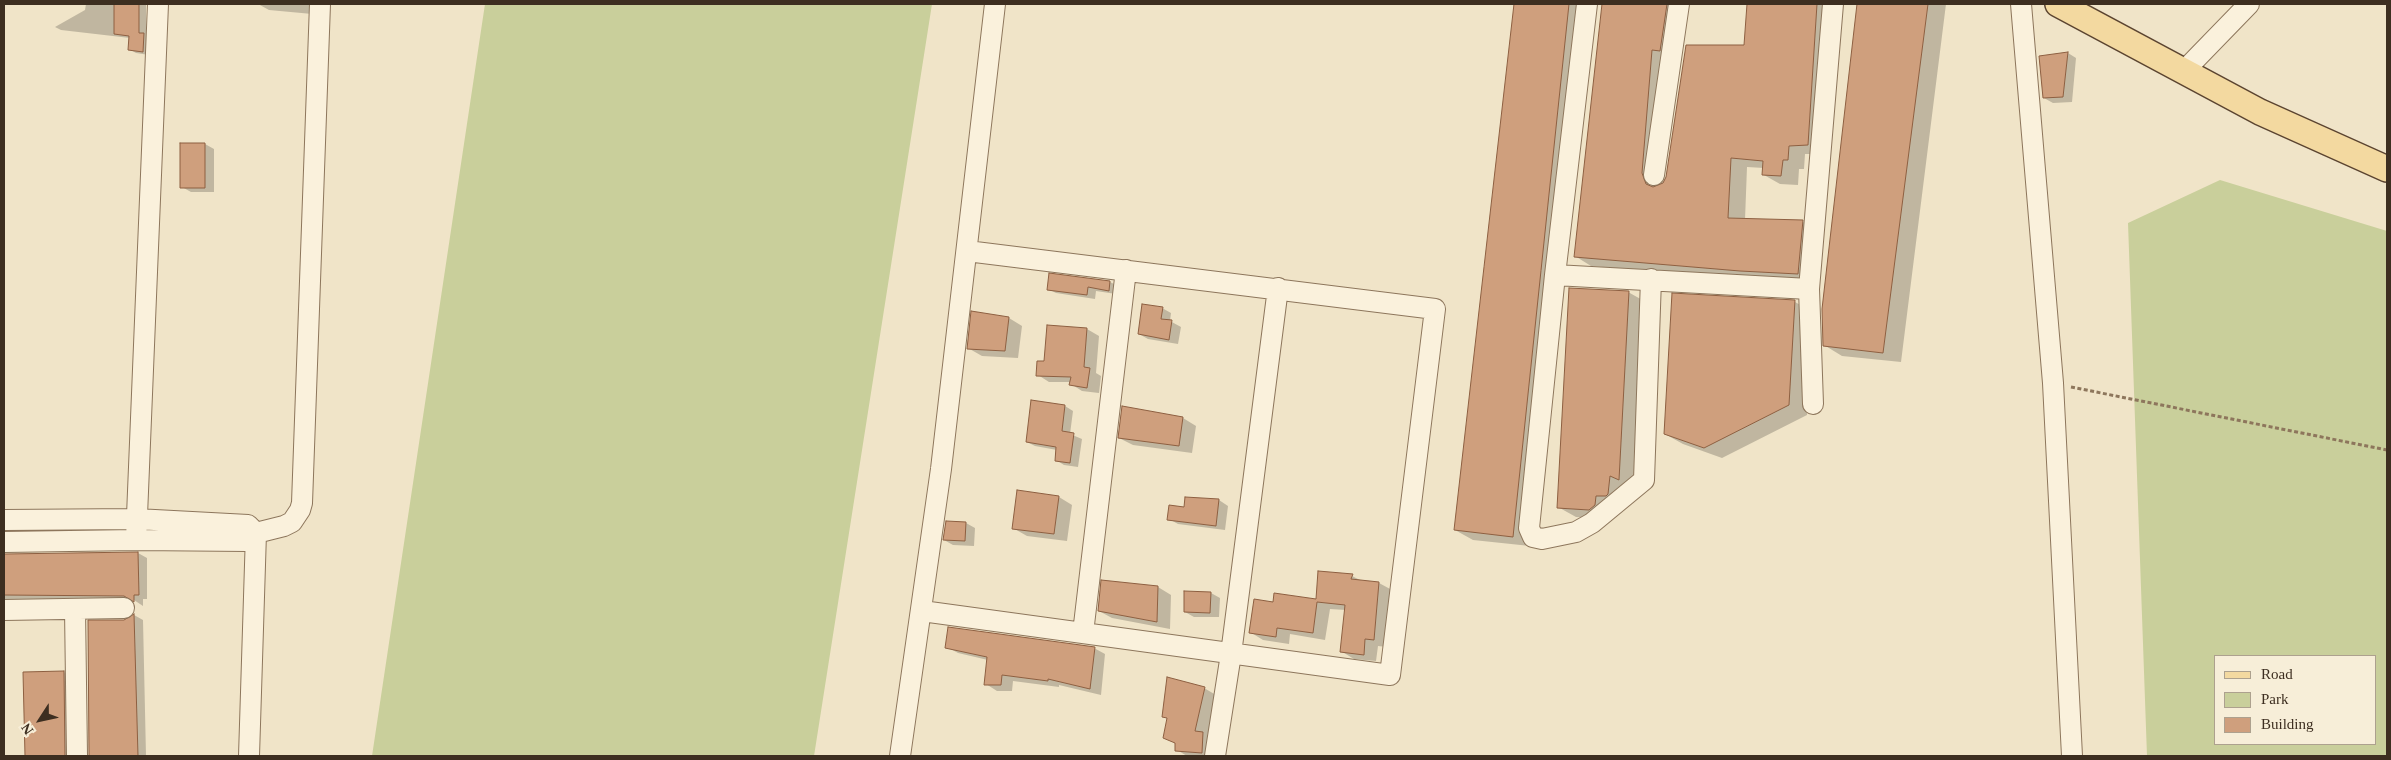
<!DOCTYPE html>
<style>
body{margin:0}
#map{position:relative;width:2391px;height:760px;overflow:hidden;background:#f0e4c8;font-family:Georgia,serif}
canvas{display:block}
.frame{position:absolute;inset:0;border:5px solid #3d2e20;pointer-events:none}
.legend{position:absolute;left:2214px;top:655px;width:162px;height:90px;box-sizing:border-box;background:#f7eed8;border:1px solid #ada18e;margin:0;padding:6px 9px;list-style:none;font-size:15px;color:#3d2e20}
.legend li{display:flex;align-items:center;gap:10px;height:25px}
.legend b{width:25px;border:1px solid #ada18e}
.north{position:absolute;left:15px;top:695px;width:50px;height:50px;-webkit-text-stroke:4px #f7eed8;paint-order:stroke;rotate:235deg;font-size:14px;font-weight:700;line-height:20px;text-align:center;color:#3d2e20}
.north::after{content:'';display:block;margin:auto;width:18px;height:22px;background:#3d2e20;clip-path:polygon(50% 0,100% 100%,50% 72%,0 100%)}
</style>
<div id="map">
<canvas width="2391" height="760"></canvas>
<div class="frame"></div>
<ul class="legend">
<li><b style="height:6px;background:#f3d9a0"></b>Road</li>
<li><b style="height:14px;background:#c9cf9b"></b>Park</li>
<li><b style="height:14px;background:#cf9f7d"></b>Building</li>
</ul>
<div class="north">N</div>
</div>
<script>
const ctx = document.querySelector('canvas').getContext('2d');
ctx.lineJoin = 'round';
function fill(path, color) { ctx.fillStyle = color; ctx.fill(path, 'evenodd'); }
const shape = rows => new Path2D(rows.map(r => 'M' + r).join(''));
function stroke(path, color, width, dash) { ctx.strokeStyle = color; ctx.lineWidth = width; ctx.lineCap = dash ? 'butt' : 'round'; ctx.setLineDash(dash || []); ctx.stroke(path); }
fill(shape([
 [485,4,932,4,814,756,372,756],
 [2220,180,2387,231,2387,756,2147,756,2128,223],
 [2215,656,2375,656,2375,744,2215,744]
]), '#c9cf9b');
fill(shape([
 [86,4,146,4,146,36,151,39,149,55,136,53,129,49,130,38,61,30,55,27,85,10],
 [258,4,323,4,323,15,269,10],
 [1515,4,1588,4,1530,546,1473,540,1455,530],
 [1604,4,1690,4,1684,12,1669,59,1659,188,1746,47,1748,4,1834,4,1824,154,1805,154,1804,169,1799,169,1798,185,1780,184,1764,175,1764,168,1747,167,1745,220,1803,222,1819,231,1815,283,1757,280,1591,266,1575,256],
 [1858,4,1946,4,1901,362,1842,356,1824,345,1823,309],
 [2068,53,2076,58,2072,102,2053,103,2044,98],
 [205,144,214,149,214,192,191,192,182,187],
 [1110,282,1118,286,1116,294,1096,291,1095,299,1056,293,1048,289],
 [1628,292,1646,302,1636,489,1608,519,1576,517,1558,507],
 [1673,295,1795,302,1813,312,1807,415,1722,458,1683,444,1665,434],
 [1162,308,1171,313,1170,321,1181,327,1178,344,1148,339,1139,334],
 [1009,318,1022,326,1018,358,982,356,968,348],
 [1048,326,1087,329,1099,336,1096,373,1101,376,1099,393,1082,391,1071,384,1071,382,1049,382,1038,375,1045,363],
 [1065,406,1073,411,1070,434,1082,439,1078,467,1064,465,1056,460,1057,450,1035,446,1027,442],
 [1183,418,1196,426,1192,453,1133,445,1119,438],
 [1059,497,1072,505,1067,541,1027,536,1013,528],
 [1207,499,1219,500,1228,506,1225,530,1178,524,1169,519,1185,509],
 [947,522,966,523,975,528,974,546,953,545,944,540],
 [138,553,147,558,147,599,143,599,143,606,134,600,4,600,4,555],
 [1319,572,1352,576,1362,581,1379,583,1392,590,1387,647,1378,646,1376,661,1354,659,1341,651,1346,610,1330,609,1325,640,1290,634,1289,644,1263,640,1250,632,1274,603,1317,600],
 [1158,587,1171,595,1170,629,1112,618,1099,611],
 [1211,593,1220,598,1219,617,1194,617,1185,612],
 [134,615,143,620,146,756,90,756,90,622,125,621],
 [947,647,1094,648,1105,654,1101,695,1059,685,1059,687,1013,681,1012,691,997,691,986,684,988,660,958,653],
 [64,672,72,677,74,756,26,756,24,673],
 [1204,688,1216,695,1207,737,1214,740,1214,756,1187,756,1177,750,1177,744,1164,737,1168,718,1163,716]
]), '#0003');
const building = shape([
 [114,4,139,4,139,33,144,33,143,52,128,50,129,36,114,34,114,4],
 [1514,4,1569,4,1513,537,1454,530,1514,4],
 [1602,4,1667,4,1660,51,1652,50,1642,173,1646,184,1653,187,1663,183,1666,177,1686,45,1744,45,1747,4,1817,4,1808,145,1789,146,1788,160,1783,160,1781,176,1762,175,1763,161,1731,158,1728,218,1803,220,1798,274,1740,271,1574,257,1602,4],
 [1857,4,1928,4,1883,353,1823,346,1822,309,1857,4],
 [2068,52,2063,97,2043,98,2039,56,2068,52],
 [180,143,205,143,205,188,180,188,180,143],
 [1049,273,1110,281,1109,291,1088,287,1087,295,1047,290,1049,273],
 [1569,288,1629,291,1619,480,1610,476,1608,494,1606,496,1596,496,1595,505,1589,510,1557,508,1569,288],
 [1672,293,1795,300,1789,405,1704,448,1664,434,1672,293],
 [1142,304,1163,307,1161,319,1172,320,1169,340,1138,334,1142,304],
 [971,311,1009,317,1005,351,967,349,971,311],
 [1047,325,1087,328,1084,367,1090,368,1087,388,1069,385,1071,377,1036,376,1037,361,1044,361,1047,325],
 [1031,400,1065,405,1062,431,1074,433,1070,463,1055,461,1056,447,1026,442,1031,400],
 [1122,406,1183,417,1179,446,1118,438,1122,406],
 [1017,490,1059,496,1054,534,1012,529,1017,490],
 [1185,497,1219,499,1216,526,1167,520,1169,505,1184,507,1185,497],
 [946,521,966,522,965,541,943,540,946,521],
 [138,552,139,595,134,595,134,602,124,596,4,595,4,554,138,552],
 [1318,571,1353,574,1351,579,1379,582,1374,640,1365,639,1364,655,1340,652,1345,605,1317,602,1313,633,1277,628,1276,637,1249,633,1254,599,1273,602,1274,593,1316,599,1318,571],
 [1101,580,1158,586,1157,622,1098,611,1101,580],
 [1184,591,1211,592,1210,613,1184,612,1184,591],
 [134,614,138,756,89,756,88,620,124,620,134,614],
 [948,627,1095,647,1090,689,1048,679,1048,681,1002,675,1001,685,984,685,987,657,945,648,948,627],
 [64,671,65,756,25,756,23,672,64,671],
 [1167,677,1205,687,1195,731,1203,732,1202,753,1175,751,1175,743,1163,738,1167,718,1162,717,1167,677]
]);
fill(building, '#cf9f7d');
stroke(building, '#8d5f41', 1);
const minor = shape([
 [1587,4,1555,275,1529,528,1533,537,1542,539,1576,532,1592,523,1644,480,1651,279],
 [2021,4,2053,383,2072,756],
 [2183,72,2249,4],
 [1654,175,1679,4],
 [1555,275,1809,289],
 [1813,404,1809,289,1833,4],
 [4,520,136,519,248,525,256,533,249,756],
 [136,540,158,4],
 [4,542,136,540,248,541,256,533,284,526,292,522,300,510,302,503,320,4],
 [75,609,77,756],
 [4,610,124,608],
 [922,611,1390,675,1435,309,967,251],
 [1083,633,1126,270],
 [900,756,941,469,995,4],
 [1215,756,1231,654,1278,288]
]);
const major = shape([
 [2058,4,2260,112,2387,169]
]);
stroke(minor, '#8d765c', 22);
stroke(major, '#5b4430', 28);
stroke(shape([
 [2071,387,2387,450]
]), '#8d765c', 3, [4, 2.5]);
stroke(minor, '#faf1dc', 20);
stroke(major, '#f3d9a0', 25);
</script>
